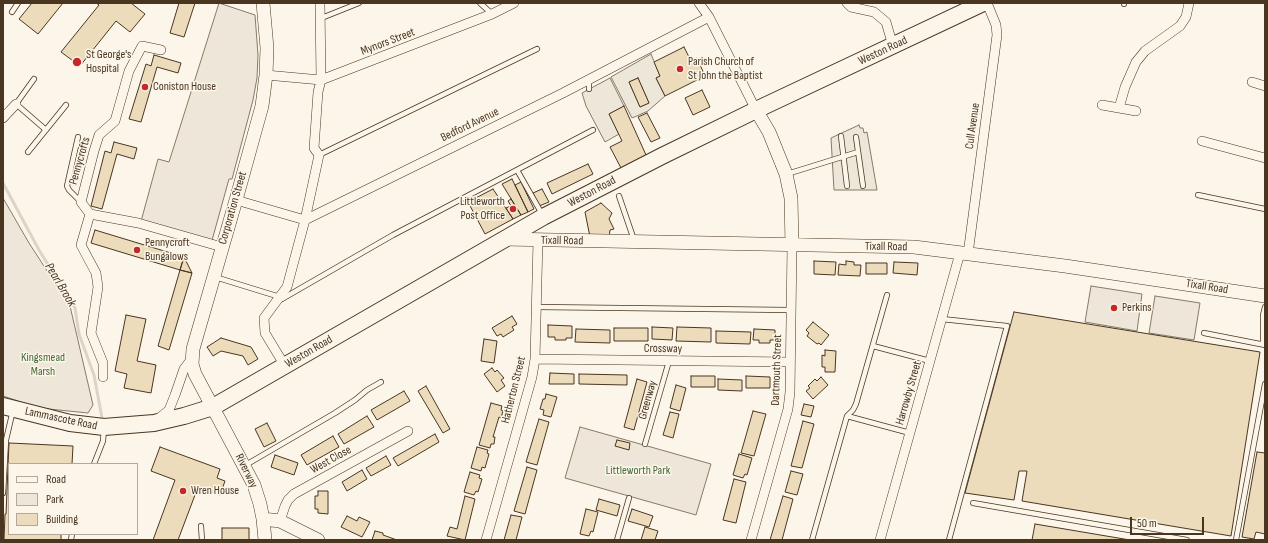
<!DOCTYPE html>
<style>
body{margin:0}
#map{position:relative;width:1268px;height:543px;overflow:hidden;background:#fbf6e9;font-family:"Sofia Sans Condensed",sans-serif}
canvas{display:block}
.frame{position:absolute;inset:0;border:4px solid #4a3520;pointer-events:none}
.legend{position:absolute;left:8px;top:463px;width:130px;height:72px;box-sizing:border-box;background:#fbf6e9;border:1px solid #b4a999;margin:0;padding:5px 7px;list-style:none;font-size:12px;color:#4a3520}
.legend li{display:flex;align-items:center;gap:8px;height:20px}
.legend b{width:20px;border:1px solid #b4a999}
.scale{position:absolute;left:1130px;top:517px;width:74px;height:18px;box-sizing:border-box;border:2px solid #4a3520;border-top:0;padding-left:5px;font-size:12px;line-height:14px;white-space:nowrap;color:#4a3520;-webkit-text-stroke:3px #fbf6e9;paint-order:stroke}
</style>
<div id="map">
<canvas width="1268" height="543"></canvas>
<div class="frame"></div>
<ul class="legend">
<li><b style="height:5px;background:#fbf6e9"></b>Road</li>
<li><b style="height:11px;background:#ede6d9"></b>Park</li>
<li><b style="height:11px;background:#ecdcbc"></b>Building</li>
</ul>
<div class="scale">50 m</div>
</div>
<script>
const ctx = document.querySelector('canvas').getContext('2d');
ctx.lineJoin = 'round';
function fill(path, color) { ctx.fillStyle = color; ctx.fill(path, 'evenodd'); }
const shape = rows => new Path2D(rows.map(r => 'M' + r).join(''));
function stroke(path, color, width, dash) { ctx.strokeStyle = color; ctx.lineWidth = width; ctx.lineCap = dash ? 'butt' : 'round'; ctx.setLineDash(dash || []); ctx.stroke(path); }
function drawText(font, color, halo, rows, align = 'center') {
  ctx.font = font + ' "Sofia Sans Condensed",sans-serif'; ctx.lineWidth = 3; ctx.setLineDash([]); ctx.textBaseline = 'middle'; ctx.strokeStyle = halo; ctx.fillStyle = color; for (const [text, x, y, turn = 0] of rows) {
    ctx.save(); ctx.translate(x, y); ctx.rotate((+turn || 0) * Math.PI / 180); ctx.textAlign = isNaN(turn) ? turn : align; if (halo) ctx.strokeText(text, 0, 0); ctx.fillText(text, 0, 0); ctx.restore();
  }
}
const green = shape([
 [219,3,255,15,258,55,257,78,253,100,232,179,229,179,211,244,140,225,158,159,169,162,219,3],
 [3,198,29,243,70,306,93,405,88,413,39,408,3,396,3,198],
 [1091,286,1142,294,1137,331,1085,322,1091,286],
 [1155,296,1200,303,1194,340,1149,333,1155,296],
 [580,427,711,464,696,515,565,478,580,427]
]);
fill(green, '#ede6d9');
stroke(green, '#887966', 1);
const parking = shape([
 [651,54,660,76,656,78,665,96,648,111,632,118,611,77,651,54],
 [638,78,649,103,640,107,629,82,638,78],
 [610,78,624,106,609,114,619,134,605,142,586,106,582,93,610,78],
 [859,125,860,128,863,128,864,133,867,132,877,190,834,190,831,138,859,125]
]);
fill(parking, '#ede7d9');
stroke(parking, '#887966', 1);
stroke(shape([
 [3,183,39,250,75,308,79,334,94,375,102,418]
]), '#dcd4c6', 3);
const building = shape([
 [32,3,63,3,38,34,19,19,32,3],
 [96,3,131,3,145,14,130,32,116,21,80,66,61,52,99,5,96,3],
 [179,3,195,3,184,37,170,33,179,3],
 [684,47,691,61,697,58,705,76,665,96,656,78,660,76,654,62,684,47],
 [154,55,181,63,178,73,157,67,141,122,129,119,146,64,151,66,154,55],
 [638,78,649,103,640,107,629,82,638,78],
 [702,90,710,107,693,115,685,98,702,90],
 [624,106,646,155,621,168,610,147,622,141,609,114,624,106],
 [647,113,660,138,651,142,638,117,647,113],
 [114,142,137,148,134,159,117,154,102,209,91,206,105,151,111,153,114,142],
 [588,164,593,174,552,194,547,183,588,164],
 [512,179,528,212,521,215,502,184,512,179],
 [521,182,534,209,528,212,515,185,521,182],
 [493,189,513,219,485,234,468,202,493,189],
 [542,189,549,202,539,206,533,193,542,189],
 [511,199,521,215,513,219,506,208,511,206,508,201,511,199],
 [601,203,612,213,609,219,614,229,610,230,609,238,590,237,585,212,601,203],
 [95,230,184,257,180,270,91,243,95,230],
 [184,257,192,273,180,270,184,257],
 [814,261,836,262,835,275,814,274,814,261],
 [846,261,854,262,854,265,861,265,860,276,838,275,839,264,846,265,846,261],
 [894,262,918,263,917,275,893,273,894,262],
 [866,263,887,263,887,274,866,274,866,263],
 [180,270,192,273,169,350,158,346,180,270],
 [1014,312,1260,352,1231,536,1022,501,1027,471,1019,471,1014,500,965,493,1014,312],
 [126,315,146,319,137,361,156,365,151,393,124,388,127,374,115,371,126,315],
 [512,316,517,324,512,327,514,330,503,337,501,334,497,336,492,328,512,316],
 [813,322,829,335,821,345,819,343,817,344,807,336,809,333,806,330,813,322],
 [548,325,572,326,572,338,566,338,566,340,555,340,555,337,548,337,548,325],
 [652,327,673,328,672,340,652,339,652,327],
 [677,327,711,328,711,342,676,341,677,327],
 [614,328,648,328,648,341,614,341,614,328],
 [576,329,610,330,610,343,575,342,576,329],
 [754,329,775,330,775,340,770,340,770,343,759,343,759,340,753,340,754,329],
 [716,331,751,332,750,344,716,343,716,331],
 [221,338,251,347,258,359,248,365,243,356,221,351,213,356,207,347,221,338],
 [484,339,497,341,494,363,481,361,484,339],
 [825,350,836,351,835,372,825,372,825,367,822,367,822,355,825,356,825,350],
 [492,368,495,372,497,370,504,378,501,380,505,386,497,392,484,374,492,368],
 [550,373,574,374,574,384,549,384,550,373],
 [579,374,627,375,627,385,579,384,579,374],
 [691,376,715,376,715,387,691,387,691,376],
 [746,376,770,377,770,388,746,388,746,376],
 [821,377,828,385,813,399,806,391,810,388,808,386,815,379,817,381,821,377],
 [637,379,647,382,634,430,624,427,637,379],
 [718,379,742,380,742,391,718,390,718,379],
 [676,385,686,388,680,411,670,408,676,385],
 [426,386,450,429,443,433,418,391,426,386],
 [404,391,410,401,377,420,371,410,404,391],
 [546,394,557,397,551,417,543,415,544,410,540,409,543,399,545,399,546,394],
 [491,403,502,406,501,410,503,411,501,418,499,417,493,437,495,437,494,444,491,444,490,448,479,445,491,403],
 [804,404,814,406,811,417,801,415,804,404],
 [753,411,766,414,754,456,741,453,753,411],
 [670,412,679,414,673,438,663,435,670,412],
 [367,416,374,427,344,444,338,434,367,416],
 [539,419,549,422,537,465,526,462,539,419],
 [803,421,814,424,802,468,791,466,803,421],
 [267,423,276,441,264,447,255,429,267,423],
 [435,434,439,442,398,466,393,458,435,434],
 [333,436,339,447,307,465,301,455,333,436],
 [617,440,630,443,629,450,615,446,617,440],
 [9,443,73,446,72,464,9,464,9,534,61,534,61,540,4,540,5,514,6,514,9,443],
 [160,447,220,469,217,478,225,481,220,495,198,487,178,540,153,540,175,480,151,471,160,447],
 [477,447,488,450,487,453,489,454,485,468,482,467,481,471,471,468,477,447],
 [1257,452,1265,453,1265,534,1256,532,1254,539,1242,537,1257,452],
 [739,454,752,458,747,475,745,474,743,478,733,475,739,454],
 [275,455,298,463,294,475,271,467,275,455],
 [386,456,391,465,371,476,366,468,386,456],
 [527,467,537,470,525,514,514,511,527,467],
 [362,470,367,479,347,491,342,482,362,470],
 [791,471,803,474,797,495,785,492,791,471],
 [470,472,480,475,479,478,482,479,478,492,476,491,474,495,464,492,470,472],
 [734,479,746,482,736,523,723,520,734,479],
 [318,491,328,491,328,514,318,513,318,509,315,509,315,496,318,496,318,491],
 [465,496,475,499,465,540,447,536,450,527,457,529,465,496],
 [783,496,793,499,782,540,770,540,783,496],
 [599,499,620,505,617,516,596,510,599,499],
 [586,509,598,512,593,532,591,531,589,536,580,534,586,509],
 [632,509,653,516,649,527,628,521,632,509],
 [511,515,522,517,516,540,504,540,511,515],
 [347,516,357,521,359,517,370,522,362,537,341,527,347,516],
 [1035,524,1130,540,1032,540,1035,524],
 [645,527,658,531,655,540,641,540,645,527],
 [222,528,249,528,249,540,222,540,222,528],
 [375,531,383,533,383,535,397,540,372,540,375,531]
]);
fill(building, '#ecdcbc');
stroke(building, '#4a3520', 1);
const lane = shape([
 [480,3,492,14],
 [1124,4,1124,3],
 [12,12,18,3],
 [319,19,359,3],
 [34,79,16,104,46,130],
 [589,79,589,89],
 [841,136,847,186],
 [78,137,67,186,69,190,81,202],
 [856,137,863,186],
 [28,152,66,105],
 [319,155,537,49],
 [517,170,542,214],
 [787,174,858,152],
 [1198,195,1265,209],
 [619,196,634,240],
 [215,277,280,297],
 [282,299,393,235,593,130],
 [537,307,790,310],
 [942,319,1007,326,949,540],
 [1204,333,1265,345],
 [1263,344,1263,315,1265,307],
 [873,346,930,361],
 [847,416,853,410,856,404,887,295],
 [645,444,669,361],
 [94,464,103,441,104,429],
 [244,466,335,413,355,400,367,390,381,382],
 [3,493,6,440,13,410],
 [973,503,1187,540],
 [201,526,202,540],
 [71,540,72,534],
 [617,540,629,498],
 [812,540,847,416,910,433],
 [1236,540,1265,384]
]);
const street = shape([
 [699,3,709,17,756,110],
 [847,3,851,7,874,12,886,22,893,46],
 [266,75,321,80,492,14,514,3],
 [1252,82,1265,86],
 [1102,105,1119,108,1125,87,1136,62,1145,51,1180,26,1186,17,1189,3],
 [1119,108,1136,111],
 [3,118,16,104],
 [1202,141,1265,158],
 [236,200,305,220,563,93,709,17],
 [90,214,81,202,94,151,99,135,115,121,129,71,142,46,161,50],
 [968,254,997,35,996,25,987,3],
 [535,359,790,362],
 [285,366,265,333,264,318,287,287,305,220,319,155,314,148,318,92,321,80,320,3],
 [103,377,103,363,91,333,98,287,96,273,81,245,90,214,138,223,222,247],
 [158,419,169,410,175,395,184,369,193,357],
 [280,521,285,506,288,500,294,494,408,431],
 [486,540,532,377,535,359,538,240],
 [751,540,788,409,790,392,792,245],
 [880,540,960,253]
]);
const secondary = shape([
 [263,3,267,48,266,75,262,106,236,200,193,349,192,364,195,374,254,485,260,504,263,519,265,540],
 [756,110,769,132,786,174,791,198,792,245],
 [504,239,914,247,1065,266,1265,296],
 [263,519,280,521,318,540]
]);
const highway = shape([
 [3,406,70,423,104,427,154,423,184,416,213,407,543,217,662,156,756,110,983,3]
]);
stroke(lane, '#4a3520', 6);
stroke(street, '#4a3520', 10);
stroke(secondary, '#4a3520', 14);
stroke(highway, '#4a3520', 18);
stroke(lane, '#fbf6e9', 4.5);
stroke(street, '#fbf6e9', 9);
stroke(secondary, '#fbf6e9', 13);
stroke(highway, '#fbf6e9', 16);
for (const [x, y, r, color] of [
 [77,62,5,"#c62828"],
 [680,69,4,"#c62828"],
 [145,87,4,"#c62828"],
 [513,209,4,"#c62828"],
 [137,250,4,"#c62828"],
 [1114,308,4,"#c62828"],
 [183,491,4,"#c62828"]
]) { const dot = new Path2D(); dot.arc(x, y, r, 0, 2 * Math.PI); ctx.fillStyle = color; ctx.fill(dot); stroke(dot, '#fbf6e9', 1.5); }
drawText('12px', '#4a3520', '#fbf6e9', [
 ["Mynors Street",388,42,-21],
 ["Weston Road",883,51,-25],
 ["Bedford Avenue",470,125,-26],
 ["Cull Avenue",973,126,-82],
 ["Pennycrofts",80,161,-74],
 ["Weston Road",592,192,-28],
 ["Corporation Street",233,208,-74],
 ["Tixall Road",562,241,1],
 ["Tixall Road",886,247,1],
 ["Tixall Road",1207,287,9],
 ["Crossway",663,349,1],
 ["Weston Road",309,352,-30],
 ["Dartmouth Street",777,370,-88],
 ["Hatherton Street",514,390,-76],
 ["Harrowby Street",909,393,-74],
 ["Greenway",648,400,-74],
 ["Lammascote Road",61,419,12],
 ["West Close",331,460,-29],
 ["Riverway",246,471,64]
]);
drawText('12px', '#4a3520', '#fbf6e9', [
 ["St George's",86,55],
 ["Hospital",86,69],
 ["Parish Church of",688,62],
 ["St John the Baptist",688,76],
 ["Coniston House",153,87],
 ["Littleworth",505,202,"right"],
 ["Post Office",505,216,"right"],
 ["Pennycroft",145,243],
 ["Bungalows",145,257],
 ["Perkins",1122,308],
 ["Wren House",191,491]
], 'left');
drawText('12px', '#436837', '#fbf6e9', [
 ["Kingsmead",43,358],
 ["Marsh",43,372],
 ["Littleworth Park",638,471]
]);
drawText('italic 13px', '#4a3520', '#fbf6e9', [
 ["Pearl Brook",60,285,59]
]);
</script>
